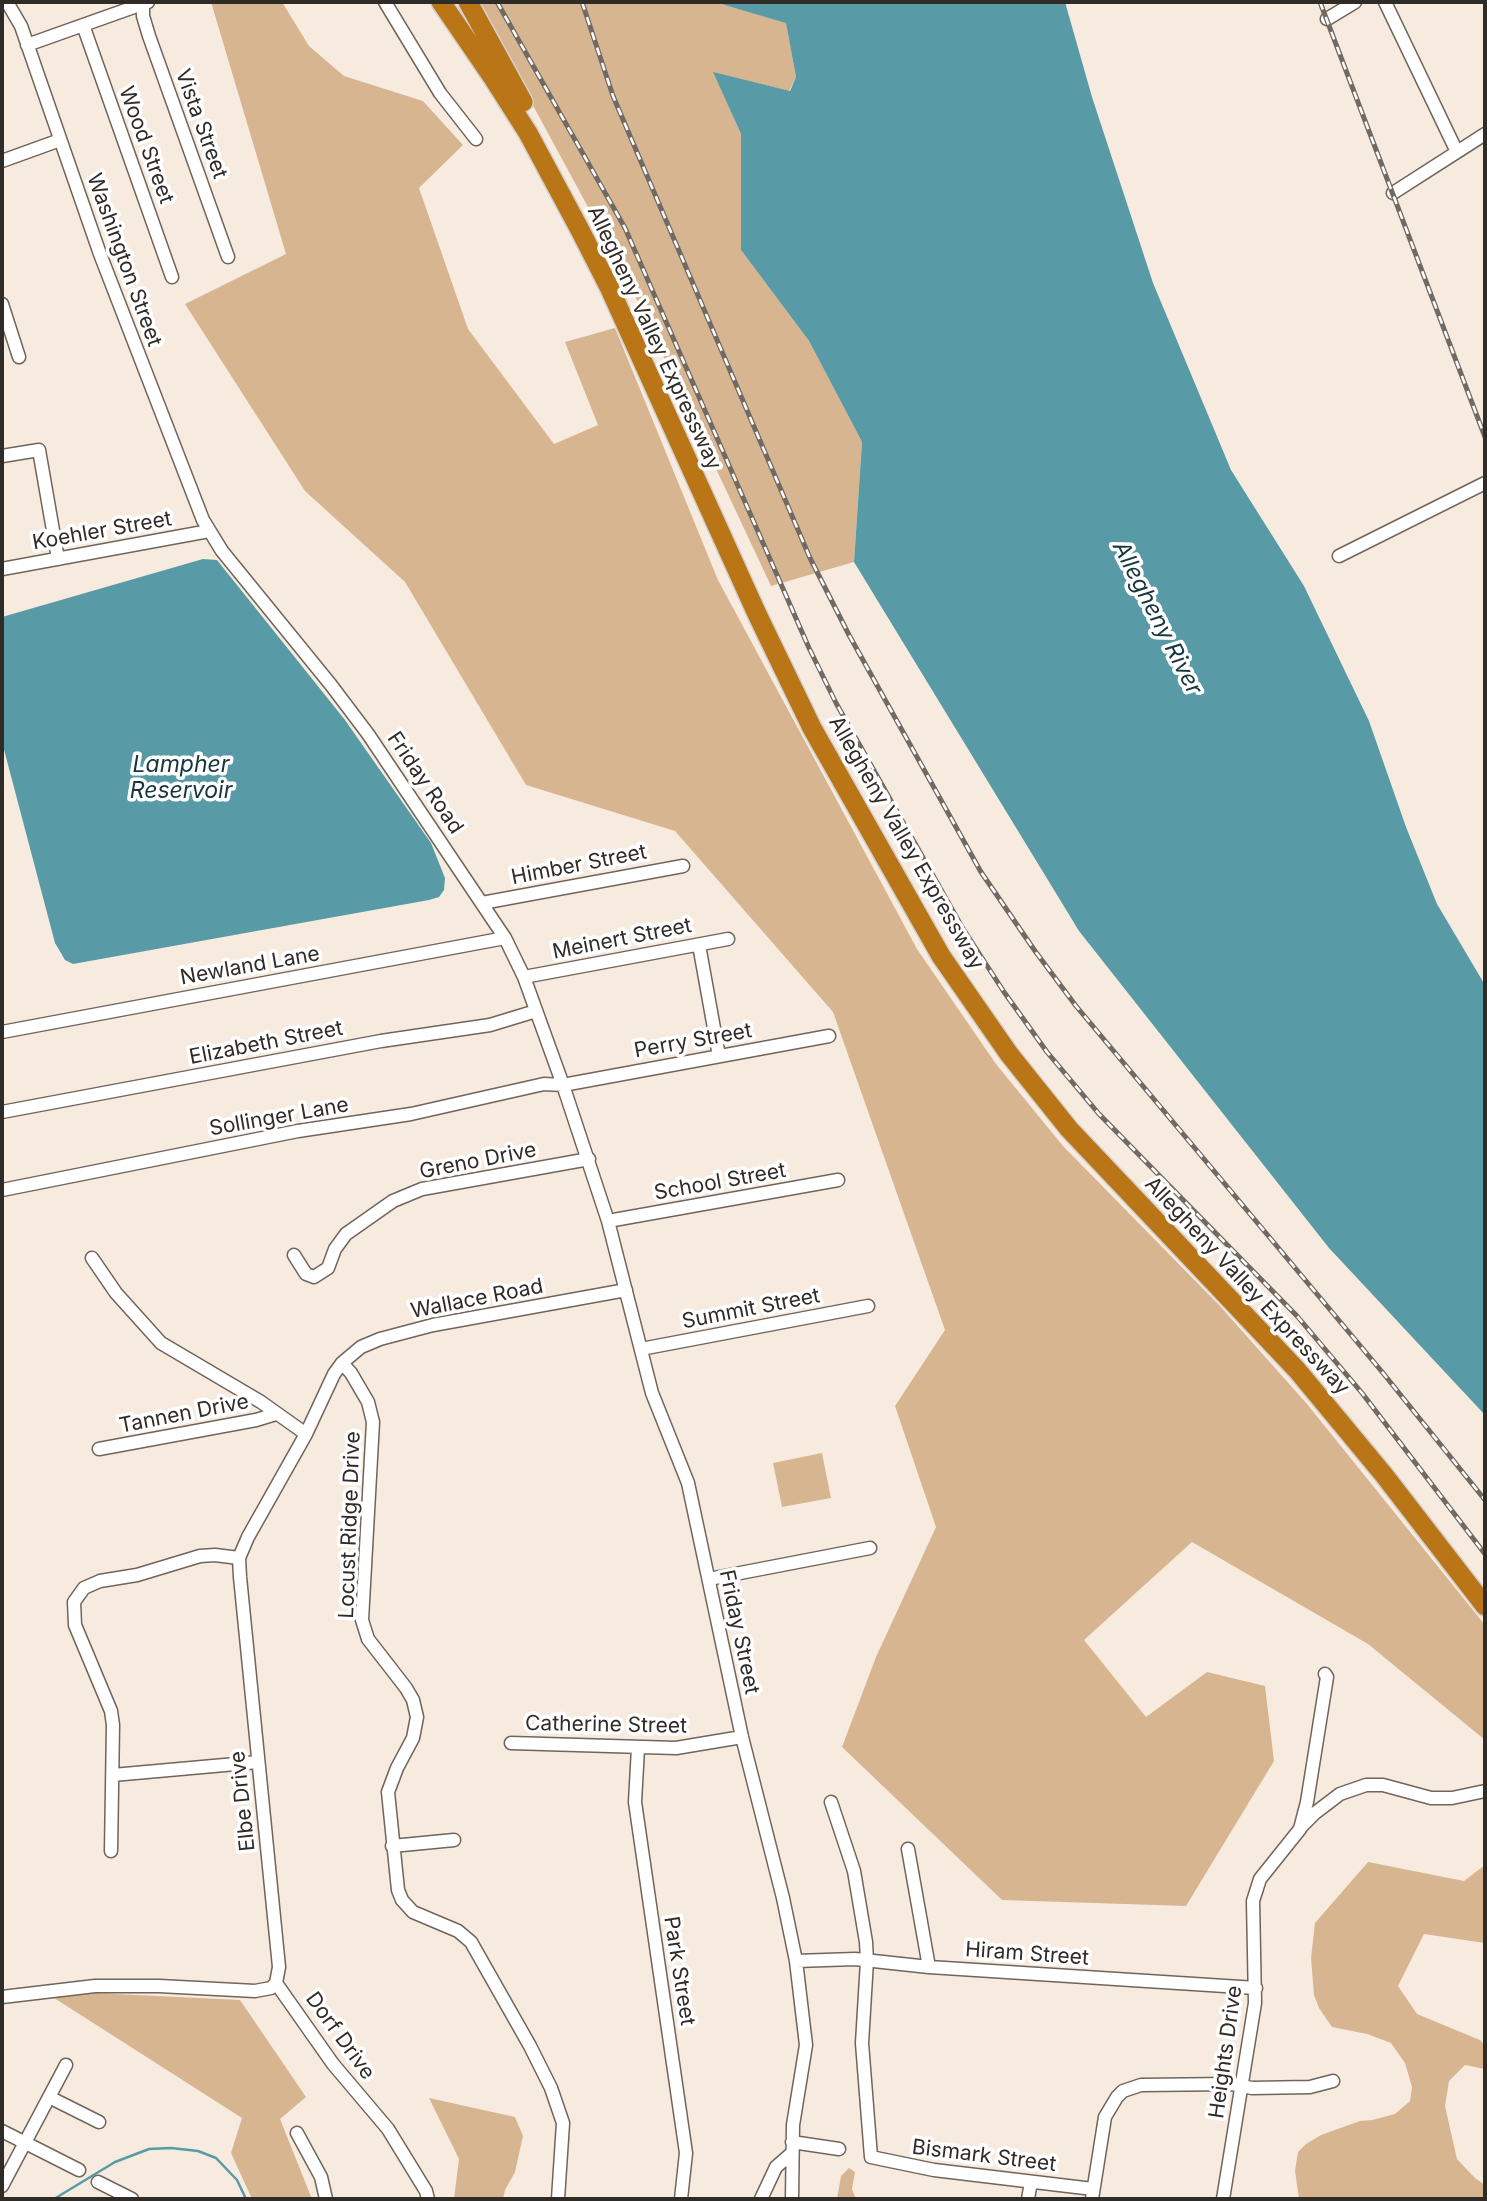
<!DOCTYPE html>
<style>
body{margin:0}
#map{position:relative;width:1487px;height:2201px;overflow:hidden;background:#f7ebdf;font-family:Inter,sans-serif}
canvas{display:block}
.frame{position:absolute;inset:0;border:4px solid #2f2b26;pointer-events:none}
</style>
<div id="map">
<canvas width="1487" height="2201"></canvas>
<div class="frame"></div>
</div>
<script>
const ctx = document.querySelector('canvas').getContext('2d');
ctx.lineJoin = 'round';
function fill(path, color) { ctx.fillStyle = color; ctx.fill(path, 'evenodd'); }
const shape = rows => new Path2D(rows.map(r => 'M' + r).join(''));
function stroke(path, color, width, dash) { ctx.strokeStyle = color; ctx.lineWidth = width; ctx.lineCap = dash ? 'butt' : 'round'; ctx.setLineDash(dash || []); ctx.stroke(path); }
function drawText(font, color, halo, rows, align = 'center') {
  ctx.font = font + ' Inter,sans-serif'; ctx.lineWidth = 7; ctx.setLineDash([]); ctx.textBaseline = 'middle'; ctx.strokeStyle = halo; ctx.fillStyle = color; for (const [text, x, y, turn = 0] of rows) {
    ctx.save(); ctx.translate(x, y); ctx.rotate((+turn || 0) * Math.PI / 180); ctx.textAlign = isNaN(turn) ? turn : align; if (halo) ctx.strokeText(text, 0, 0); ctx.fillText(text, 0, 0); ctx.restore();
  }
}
fill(shape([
 [211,2,282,2,309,46,344,76,423,101,463,145,419,188,468,329,554,444,598,425,565,342,615,328,718,580,917,949,996,1064,1063,1146,1219,1305,1307,1404,1485,1625,1485,1740,1368,1644,1192,1542,1084,1640,1146,1717,1207,1672,1265,1686,1274,1761,1186,1906,1002,1900,842,1747,876,1657,936,1527,895,1406,945,1330,833,1012,675,831,526,785,405,582,305,491,185,304,286,254],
 [477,2,695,2,721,4,786,22,796,77,789,91,714,73,741,134,741,250,809,341,862,442,854,562,771,586,628,281],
 [822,1453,831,1498,782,1507,773,1463],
 [1368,1862,1464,1881,1485,1865,1485,1943,1424,1934,1398,1986,1417,2014,1480,2040,1485,2045,1485,2069,1465,2065,1449,2081,1445,2106,1457,2159,1475,2178,1485,2185,1485,2199,1299,2199,1295,2171,1298,2152,1306,2144,1321,2135,1360,2121,1372,2120,1395,2114,1410,2101,1412,2087,1405,2063,1391,2043,1367,2034,1332,2027,1319,2008,1314,1995,1311,1958,1315,1923],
 [95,1993,240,2000,306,2097,280,2119,312,2199,252,2199,231,2153,242,2118,51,1996],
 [429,2098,515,2117,523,2136,515,2172,505,2190,503,2199,454,2199,459,2159],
 [849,2168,855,2172,852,2189,856,2199,837,2199,841,2176]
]), '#d8b591');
fill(shape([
 [695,2,1065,2,1092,97,1153,283,1231,470,1304,586,1369,721,1406,827,1437,904,1485,985,1485,1415,1329,1248,1079,931,854,562,862,442,809,341,741,250,741,134,713,72,790,91,796,77,786,23,721,4],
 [203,559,217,560,345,720,431,843,445,878,444,890,439,897,429,900,73,964,65,960,55,943,2,742,2,617]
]), '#589ba6');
stroke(shape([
 [54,2199,115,2162,149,2149,171,2148,198,2151,216,2158,237,2180,246,2199]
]), '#589ba6', 2.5);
const minor = shape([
 [7,2,21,26,100,254,203,520,222,551,331,685,368,734,505,938,524,977,563,1085,608,1221,652,1393,688,1483,742,1737,783,1898,796,1961,806,2045,793,2125,792,2199],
 [143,2,143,16,149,36,228,257],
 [385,2,440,93,476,139],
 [1385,2,1457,152],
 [1327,19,1355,2],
 [83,25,172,277],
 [27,45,148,2],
 [2,161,60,140],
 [1393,193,1485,134],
 [2,304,19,357],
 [2,456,39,450,58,559],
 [1339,556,1485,483],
 [2,569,209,531],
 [482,903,683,866],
 [699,945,719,1056],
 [524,977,728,939],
 [2,1032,505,938],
 [2,1112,381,1041,490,1025,536,1011],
 [2,1190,298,1131,411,1114,544,1084,563,1085,829,1036],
 [608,1221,838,1180],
 [294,1255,306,1274,314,1277,328,1268,335,1249,346,1234,393,1201,422,1189,589,1159],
 [92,1258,116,1293,161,1343,261,1402,306,1434],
 [641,1349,868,1306],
 [342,1363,351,1373,368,1402,373,1422,362,1620,368,1639,406,1688,413,1700,417,1717,413,1738,397,1768,388,1792,398,1890,402,1900,413,1912,458,1931,471,1942,530,2046,551,2088,563,2123,558,2199],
 [99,1449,256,1420,276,1414],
 [709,1579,870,1548],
 [511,1743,676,1748,742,1737],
 [638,1748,635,1802,686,2153,681,2199],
 [113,1775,258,1762],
 [831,1802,854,1871,866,1942,867,1961,862,2043,871,2157,934,2170,1093,2189],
 [1300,1828,1315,1813,1340,1794,1366,1785,1383,1785,1431,1798,1452,1798,1485,1791],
 [392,1846,454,1840],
 [908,1849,929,1967],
 [111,1851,113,1725,111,1711,75,1625,74,1602,84,1588,100,1581,137,1575,200,1556,215,1555,239,1558],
 [796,1961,855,1959,929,1967,1256,1988],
 [276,1983,333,2064,388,2129,426,2191,428,2199],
 [2,1997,95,1986,159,1986,255,1991,271,1988,276,1983,279,1967,240,1577,239,1558,248,1537,306,1434,334,1374,342,1363,361,1347,380,1339,433,1325,626,1290],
 [49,2097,99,2122],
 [2,2131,79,2170],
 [297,2133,321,2177,326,2199],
 [792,2142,839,2149],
 [98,2182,132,2199],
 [2,2186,66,2065],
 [761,2199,776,2167,792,2153],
 [1028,2199,1031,2182],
 [1092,2199,1105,2117,1117,2097,1123,2091,1141,2085,1232,2084,1252,2088,1310,2087,1333,2081],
 [1223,2199,1255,2003,1253,1901,1260,1879,1300,1829,1307,1802,1327,1677,1325,1674]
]);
const highway = shape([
 [441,2,493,78,528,133,580,230,610,289,757,614,812,728,941,956,1009,1054,1069,1129,1297,1370,1384,1475,1485,1606],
 [468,2,523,102]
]);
stroke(minor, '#6f655b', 15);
stroke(highway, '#d1d0cf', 22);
stroke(minor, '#fff', 12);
stroke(highway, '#b97516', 19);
const rail = shape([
 [497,2,625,228,809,648,836,703,962,927,1004,992,1047,1052,1099,1114,1297,1316,1362,1393,1485,1554],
 [582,2,613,96,810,558,849,635,981,872,1035,951,1076,1006,1383,1373,1485,1500],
 [1320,2,1485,437]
]);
stroke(rail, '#716a63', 5);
stroke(rail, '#fff', 2.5, [8]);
drawText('21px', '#2f2b26', '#fff', [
 ["Vista Street",201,124,70],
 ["Wood Street",146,145,70],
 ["Washington Street",124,260,70],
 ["Allegheny Valley Expressway",654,338,65],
 ["Koehler Street",102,531,-10],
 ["Friday Road",425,783,56],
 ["Allegheny Valley Expressway",906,843,60],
 ["Himber Street",579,865,-11],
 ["Meinert Street",622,939,-11],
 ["Newland Lane",250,966,-10],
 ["Perry Street",693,1041,-10],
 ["Elizabeth Street",266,1043,-11],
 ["Sollinger Lane",279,1117,-10],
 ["Greno Drive",478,1161,-11],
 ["School Street",720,1182,-10],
 ["Allegheny Valley Expressway",1247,1286,47],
 ["Wallace Road",477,1299,-11],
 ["Summit Street",751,1309,-11],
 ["Tannen Drive",184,1414,-11],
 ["Locust Ridge Drive",350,1525,-88],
 ["Friday Street",739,1632,78],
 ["Catherine Street",606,1725,1],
 ["Elbe Drive",243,1801,-96],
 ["Hiram Street",1027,1954,4],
 ["Park Street",679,1971,81],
 ["Dorf Drive",340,2036,54],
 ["Heights Drive",1226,2052,-82],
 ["Bismark Street",984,2156,7]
]);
drawText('italic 23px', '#15363c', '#fff', [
 ["Allegheny River",1157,618,63],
 ["Lampher",181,765],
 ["Reservoir",181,791]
]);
</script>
